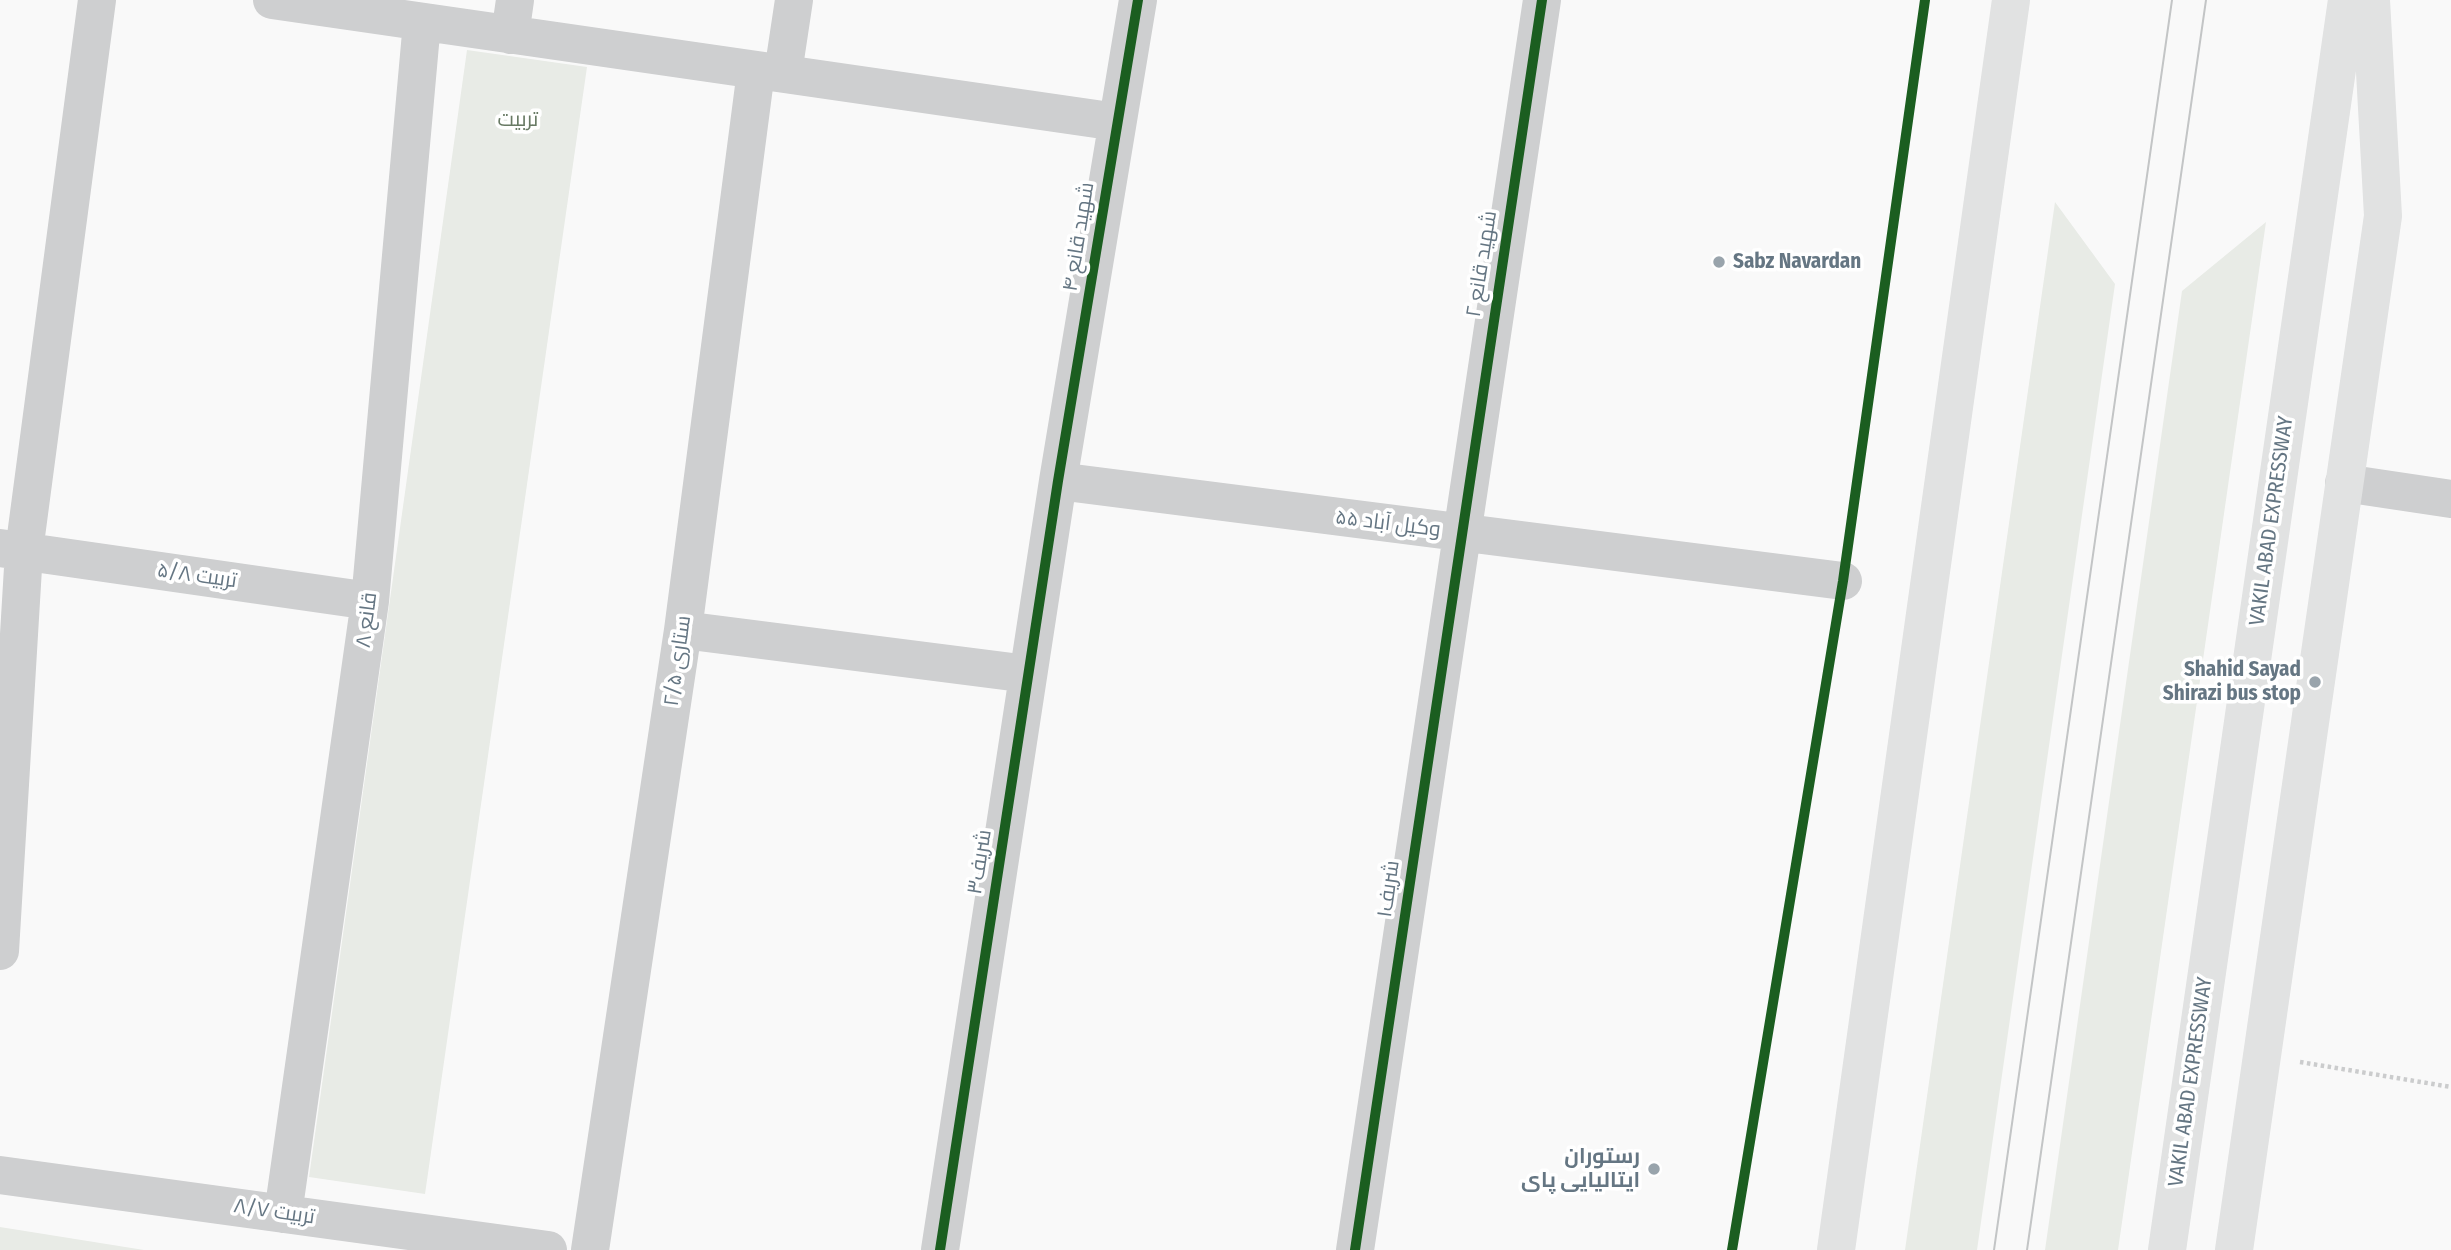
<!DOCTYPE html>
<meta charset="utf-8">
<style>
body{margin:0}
canvas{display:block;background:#f9f9f9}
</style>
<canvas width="2451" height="1250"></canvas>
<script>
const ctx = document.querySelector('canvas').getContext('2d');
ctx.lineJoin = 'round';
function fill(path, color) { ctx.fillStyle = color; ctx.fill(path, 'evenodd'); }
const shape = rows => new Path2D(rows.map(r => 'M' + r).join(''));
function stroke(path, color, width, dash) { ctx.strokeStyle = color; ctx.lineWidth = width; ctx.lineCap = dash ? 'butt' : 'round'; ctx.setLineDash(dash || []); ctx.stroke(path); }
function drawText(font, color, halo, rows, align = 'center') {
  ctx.font = font + ' "Fira Sans Condensed",Cairo,sans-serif'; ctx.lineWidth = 7; ctx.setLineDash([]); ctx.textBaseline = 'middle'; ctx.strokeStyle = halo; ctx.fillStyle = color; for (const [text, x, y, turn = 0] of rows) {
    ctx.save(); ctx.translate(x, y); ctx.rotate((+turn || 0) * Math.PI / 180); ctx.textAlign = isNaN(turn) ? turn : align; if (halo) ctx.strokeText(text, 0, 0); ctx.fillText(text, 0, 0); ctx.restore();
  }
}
fill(shape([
 [467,50,587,67,425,1194,309,1177],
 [2055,202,2115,284,1977,1250,1905,1250],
 [2266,222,2118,1250,2045,1250,2182,291],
 [0,1227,144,1250,0,1250]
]), '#e8ebe6');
stroke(shape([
 [2300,1062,2451,1087]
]), '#cbcccd', 4.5, [3.5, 3.5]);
stroke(shape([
 [272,0,1117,122],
 [510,35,515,0],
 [783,73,794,0],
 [1058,481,1843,581],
 [2344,483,2451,499],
 [0,548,370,601],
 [683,630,1028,674],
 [0,951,24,551,97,0],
 [0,1175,548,1250],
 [283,1214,370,601,422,22],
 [590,1250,683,630,756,71],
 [940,1250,1058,481,1138,0],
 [1355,1250,1542,0]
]), '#cecfd0', 38);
stroke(shape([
 [1836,1250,2011,0],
 [2167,1250,2347,0],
 [2234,1250,2383,216,2371,0]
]), '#e1e2e2', 38);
stroke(shape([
 [1994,1250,2172,0],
 [2027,1250,2206,0]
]), '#c3c5c6', 2);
stroke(shape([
 [940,1250,1058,481,1138,0],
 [1355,1250,1542,0],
 [1732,1250,1843,581,1925,0]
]), '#1b5e20', 10);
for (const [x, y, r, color] of [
 [1719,262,7,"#99a4ac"],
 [2315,682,7,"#99a4ac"],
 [1654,1169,7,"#99a4ac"]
]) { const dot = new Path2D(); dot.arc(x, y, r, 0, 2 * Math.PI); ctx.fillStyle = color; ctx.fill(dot); stroke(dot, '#fff', 2.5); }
drawText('21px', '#687a64', '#fff', [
 ["تربیت",518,120]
]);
drawText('21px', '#657683', '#fff', [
 ["شهید قانع ۴",1079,237,-81],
 ["شهید قانع ۲",1482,264,-81],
 ["VAKIL ABAD EXPRESSWAY",2272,521,-82],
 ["۵۵ وکیل آباد",1388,524,7],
 ["تربیت ۵/۸",197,576,8],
 ["قانع ۸",367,620,-83],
 ["ستاری ۲/۵",678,661,-82],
 ["شریف٣",980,862,-81],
 ["شریف١",1389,889,-82],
 ["VAKIL ABAD EXPRESSWAY",2191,1082,-82],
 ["تربیت ۸/۷",274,1212,8]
]);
drawText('bold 21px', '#657683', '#fff', [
 ["Sabz Navardan",1733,262,"left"],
 ["Shahid Sayad",2301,670],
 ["Shirazi bus stop",2301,694],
 ["رستوران",1640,1157],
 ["ایتالیایی پای",1640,1181]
], 'right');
</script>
